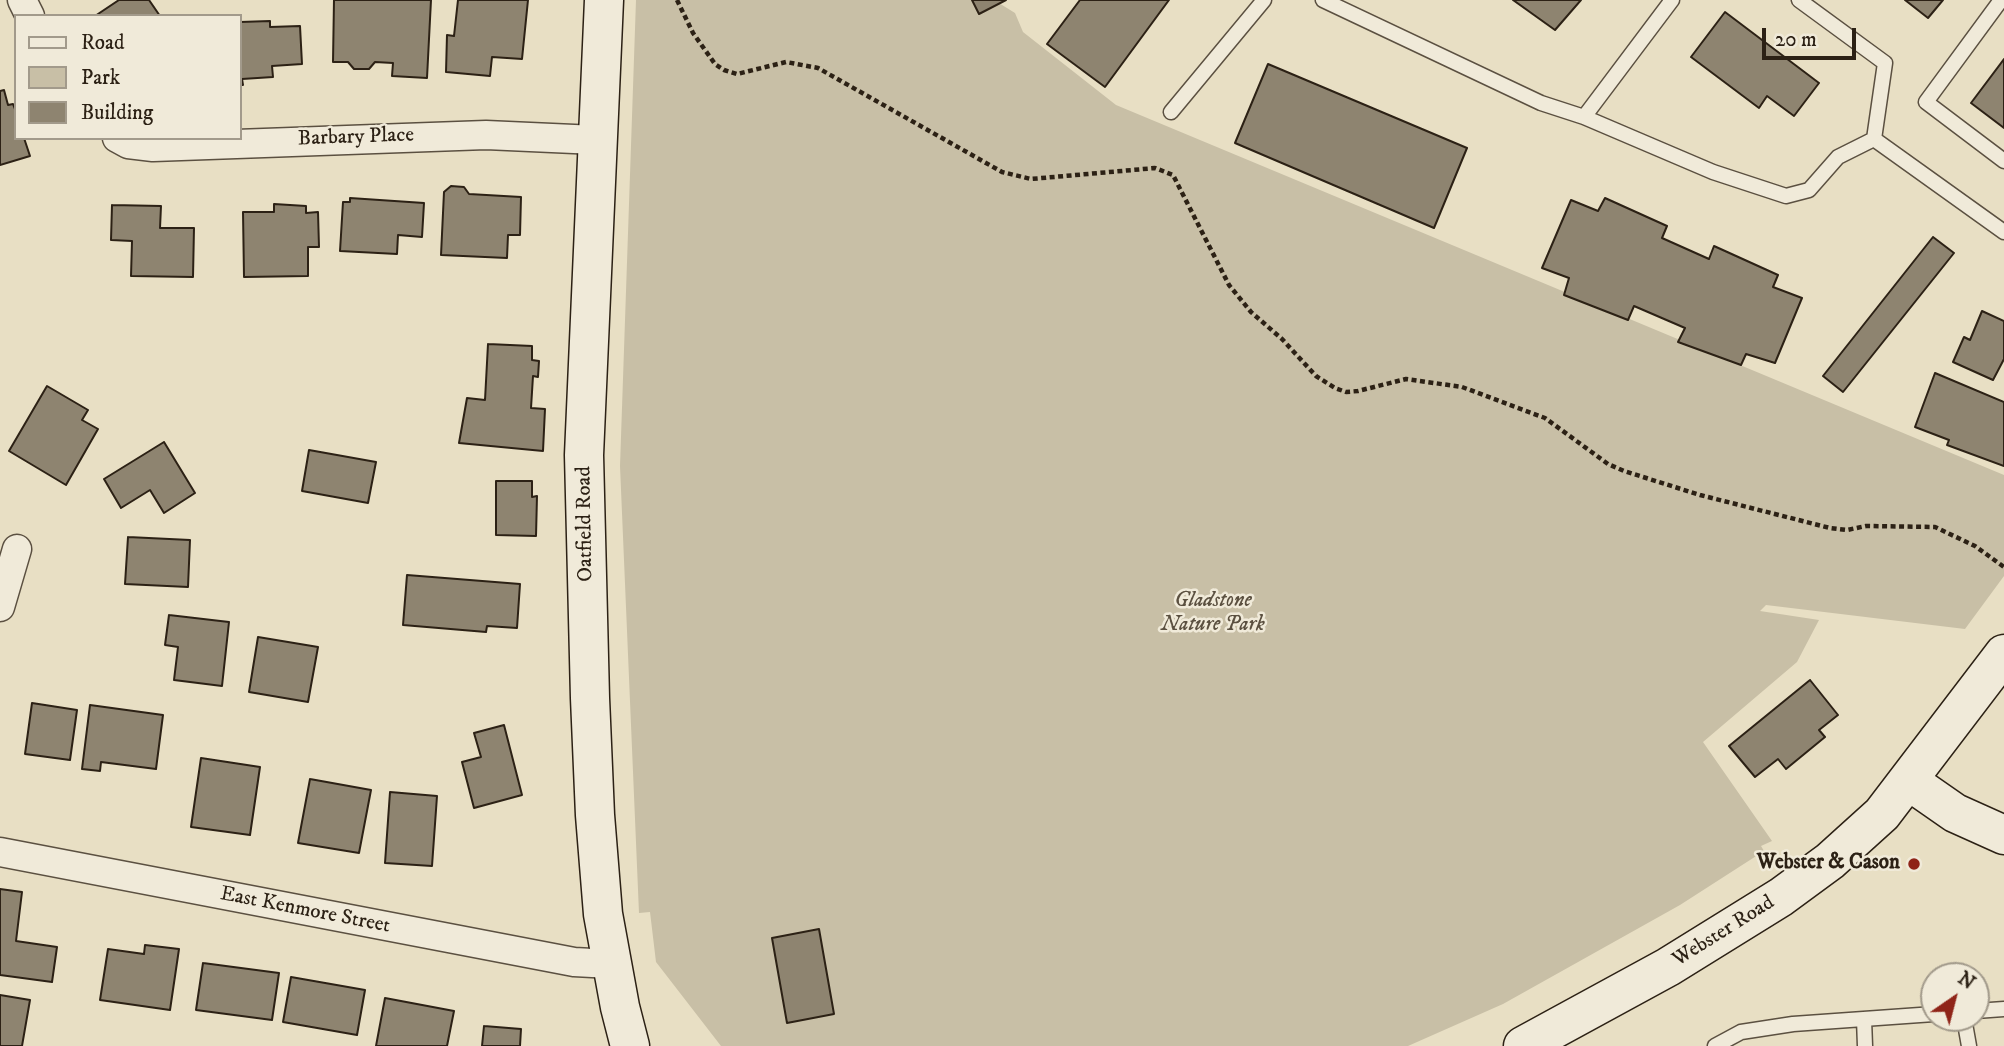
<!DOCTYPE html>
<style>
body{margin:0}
#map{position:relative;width:2004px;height:1046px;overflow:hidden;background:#e8dfc4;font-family:"IM FELL DW Pica",serif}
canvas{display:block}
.legend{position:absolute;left:14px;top:14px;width:228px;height:126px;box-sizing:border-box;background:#f0ead9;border:2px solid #a29a8b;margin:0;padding:9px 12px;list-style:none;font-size:21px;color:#2c2115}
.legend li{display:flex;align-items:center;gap:14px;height:35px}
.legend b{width:35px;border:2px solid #a29a8b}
.north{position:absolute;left:1920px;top:962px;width:70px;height:70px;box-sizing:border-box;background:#f0ead9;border:2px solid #a29a8b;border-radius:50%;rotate:35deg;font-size:19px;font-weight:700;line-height:28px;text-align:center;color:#2c2115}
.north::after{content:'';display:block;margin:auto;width:24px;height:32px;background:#8f2418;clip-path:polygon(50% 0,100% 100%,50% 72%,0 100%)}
.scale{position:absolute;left:1762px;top:28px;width:94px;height:32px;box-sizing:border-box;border:4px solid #2c2115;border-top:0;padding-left:9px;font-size:21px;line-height:24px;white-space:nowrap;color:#2c2115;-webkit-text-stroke:5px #f0ead9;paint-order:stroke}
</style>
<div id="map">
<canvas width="2004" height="1046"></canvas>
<ul class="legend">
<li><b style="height:9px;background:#f0ead9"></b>Road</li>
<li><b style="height:19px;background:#c8bfa6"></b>Park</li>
<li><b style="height:19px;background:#8e8470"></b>Building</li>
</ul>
<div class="north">N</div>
<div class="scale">20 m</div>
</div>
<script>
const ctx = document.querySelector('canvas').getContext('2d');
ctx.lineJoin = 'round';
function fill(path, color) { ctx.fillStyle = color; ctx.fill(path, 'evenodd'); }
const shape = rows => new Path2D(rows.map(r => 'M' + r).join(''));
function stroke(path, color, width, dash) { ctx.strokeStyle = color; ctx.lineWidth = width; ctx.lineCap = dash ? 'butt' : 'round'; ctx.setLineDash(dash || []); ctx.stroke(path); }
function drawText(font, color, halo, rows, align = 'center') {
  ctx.font = font + ' "IM FELL DW Pica",serif'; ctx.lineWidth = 5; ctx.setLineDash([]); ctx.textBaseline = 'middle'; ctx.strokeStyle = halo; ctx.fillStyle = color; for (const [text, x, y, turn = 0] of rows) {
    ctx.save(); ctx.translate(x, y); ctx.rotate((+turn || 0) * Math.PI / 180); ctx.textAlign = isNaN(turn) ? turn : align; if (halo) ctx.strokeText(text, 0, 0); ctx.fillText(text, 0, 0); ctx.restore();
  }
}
fill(shape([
 [636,0,994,0,1015,13,1023,32,1116,105,2004,475,2004,576,1965,629,1766,605,1760,611,1819,620,1797,662,1703,742,1772,841,1761,846,1764,851,1680,905,1503,1004,1408,1046,721,1046,656,962,650,912,639,913,620,466]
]), '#c8bfa6');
const building = shape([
 [119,0,149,0,160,16,95,16,119,0],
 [334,0,431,0,427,78,392,76,393,63,375,62,369,69,354,69,348,62,333,62,334,0],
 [458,0,528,0,522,59,492,57,490,76,446,72,447,35,454,36,458,0],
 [972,0,1006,0,979,14,972,0],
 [1080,0,1169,0,1105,87,1047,44,1080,0],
 [1513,0,1581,0,1555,30,1513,0],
 [1905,0,1943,0,1928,18,1905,0],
 [1725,12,1819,83,1794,116,1767,96,1759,108,1691,57,1725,12],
 [270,21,270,27,300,26,302,64,272,66,273,77,242,79,243,85,240,85,240,22,270,21],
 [2004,59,2004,128,1971,103,2004,59],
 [1268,64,1467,148,1434,228,1235,143,1268,64],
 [4,90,8,105,13,104,16,112,16,138,24,138,30,156,0,165,0,91,4,90],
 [451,186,464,187,469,194,521,197,520,235,508,235,507,258,441,255,444,192,451,186],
 [350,198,424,203,422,237,398,235,397,254,340,251,343,202,350,202,350,198],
 [1605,198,1667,226,1662,238,1709,259,1714,246,1778,275,1773,287,1802,298,1775,363,1746,354,1741,365,1678,342,1685,328,1634,306,1628,320,1564,295,1569,278,1542,268,1571,200,1598,211,1605,198],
 [274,204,306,206,306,213,318,212,319,247,308,247,308,276,244,277,243,212,274,212,274,204],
 [112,205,161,206,160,228,194,228,193,277,131,276,132,241,111,240,112,205],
 [1933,237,1954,253,1843,392,1823,376,1933,237],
 [1982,311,2004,321,2004,359,1993,380,1953,362,1964,337,1970,340,1982,311],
 [488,344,532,346,532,360,539,361,538,377,533,376,531,408,545,409,543,451,459,443,467,398,485,400,488,344],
 [1935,373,2004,402,2004,466,1947,445,1949,440,1915,427,1935,373],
 [47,386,88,410,82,420,98,429,66,485,9,451,47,386],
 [164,442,195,493,164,513,150,490,121,508,104,479,164,442],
 [309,450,376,462,368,503,302,491,309,450],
 [496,481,532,481,532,497,537,496,536,536,496,535,496,481],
 [128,537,190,540,188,587,125,584,128,537],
 [407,575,520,584,517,628,487,626,486,632,403,625,407,575],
 [169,615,229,622,222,686,174,680,178,647,165,645,169,615],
 [258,637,318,647,308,702,249,692,258,637],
 [1810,680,1838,715,1819,730,1825,737,1786,769,1778,759,1755,777,1729,746,1810,680],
 [32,703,77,710,70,760,25,754,32,703],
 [90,705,163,715,156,769,101,762,100,771,82,769,90,705],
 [504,725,522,795,474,808,462,762,481,757,474,733,504,725],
 [201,758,260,767,250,835,191,827,201,758],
 [310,779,371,790,359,853,298,843,310,779],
 [390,792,437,796,432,866,385,863,390,792],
 [0,889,22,892,16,941,57,947,52,982,0,975,0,889],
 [819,929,834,1014,787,1023,772,938,819,929],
 [145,945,179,949,170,1010,100,1000,108,949,144,954,145,945],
 [203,963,279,973,272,1020,196,1010,203,963],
 [291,977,365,990,357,1035,283,1022,291,977],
 [0,995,30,1000,22,1046,0,1046,0,995],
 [385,998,454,1011,447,1046,376,1046,385,998],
 [484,1026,521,1029,520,1046,482,1046,484,1026]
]);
fill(building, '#8e8470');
stroke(building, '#2c2115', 2);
const lane = shape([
 [1323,0,1541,103,1584,117,1713,172,1786,196,1809,190,1838,157,1874,139,2004,232],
 [1799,0,1885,63,1874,139],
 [2001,0,1926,102,2004,161],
 [1171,112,1264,0],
 [1584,117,1672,0],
 [1976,1011,2004,1009],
 [1964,1018,1969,1046],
 [1864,1019,1865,1046],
 [1715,1046,1741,1032,1793,1024,1934,1014]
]);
const street = shape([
 [22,0,30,16],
 [117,138,128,144,153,147,486,135,596,140],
 [0,607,17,549],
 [0,852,574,962,611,964]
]);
const secondary = shape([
 [604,0,584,455,590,698,595,815,603,914,620,1007,630,1046],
 [1909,781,1955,813,2004,835],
 [1523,1046,1668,967,1781,897,1830,861,1882,814,2004,654]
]);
stroke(lane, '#5b5041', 17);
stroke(street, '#5b5041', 31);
stroke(secondary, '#2c2115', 41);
stroke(shape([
 [677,0,693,33,715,64,724,70,737,74,786,62,818,68,1002,172,1031,179,1155,168,1173,175,1229,285,1251,312,1282,339,1316,376,1335,388,1346,392,1358,391,1406,379,1462,387,1545,418,1608,464,1624,471,1700,495,1830,528,1847,530,1866,526,1935,527,1975,546,2004,567]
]), '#2c2115', 4.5, [5, 3.5]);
stroke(lane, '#f0ead9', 14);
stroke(street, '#f0ead9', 28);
stroke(secondary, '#f0ead9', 38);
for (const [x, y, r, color] of [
 [1914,864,7,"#8f2418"]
]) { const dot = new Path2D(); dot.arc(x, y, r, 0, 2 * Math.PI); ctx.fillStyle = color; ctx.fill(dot); stroke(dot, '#f0ead9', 2.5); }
drawText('21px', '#2c2115', '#f0ead9', [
 ["Barbary Place",356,138,-2],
 ["Oatfield Road",586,524,-91],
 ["East Kenmore Street",305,911,11],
 ["Webster Road",1724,932,-32]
]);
drawText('italic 21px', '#5b5040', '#f0ead9', [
 ["Gladstone",1213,602],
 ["Nature Park",1213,626]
]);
drawText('bold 21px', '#2c2115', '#f0ead9', [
 ["Webster & Cason",1900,864]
], 'right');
</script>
